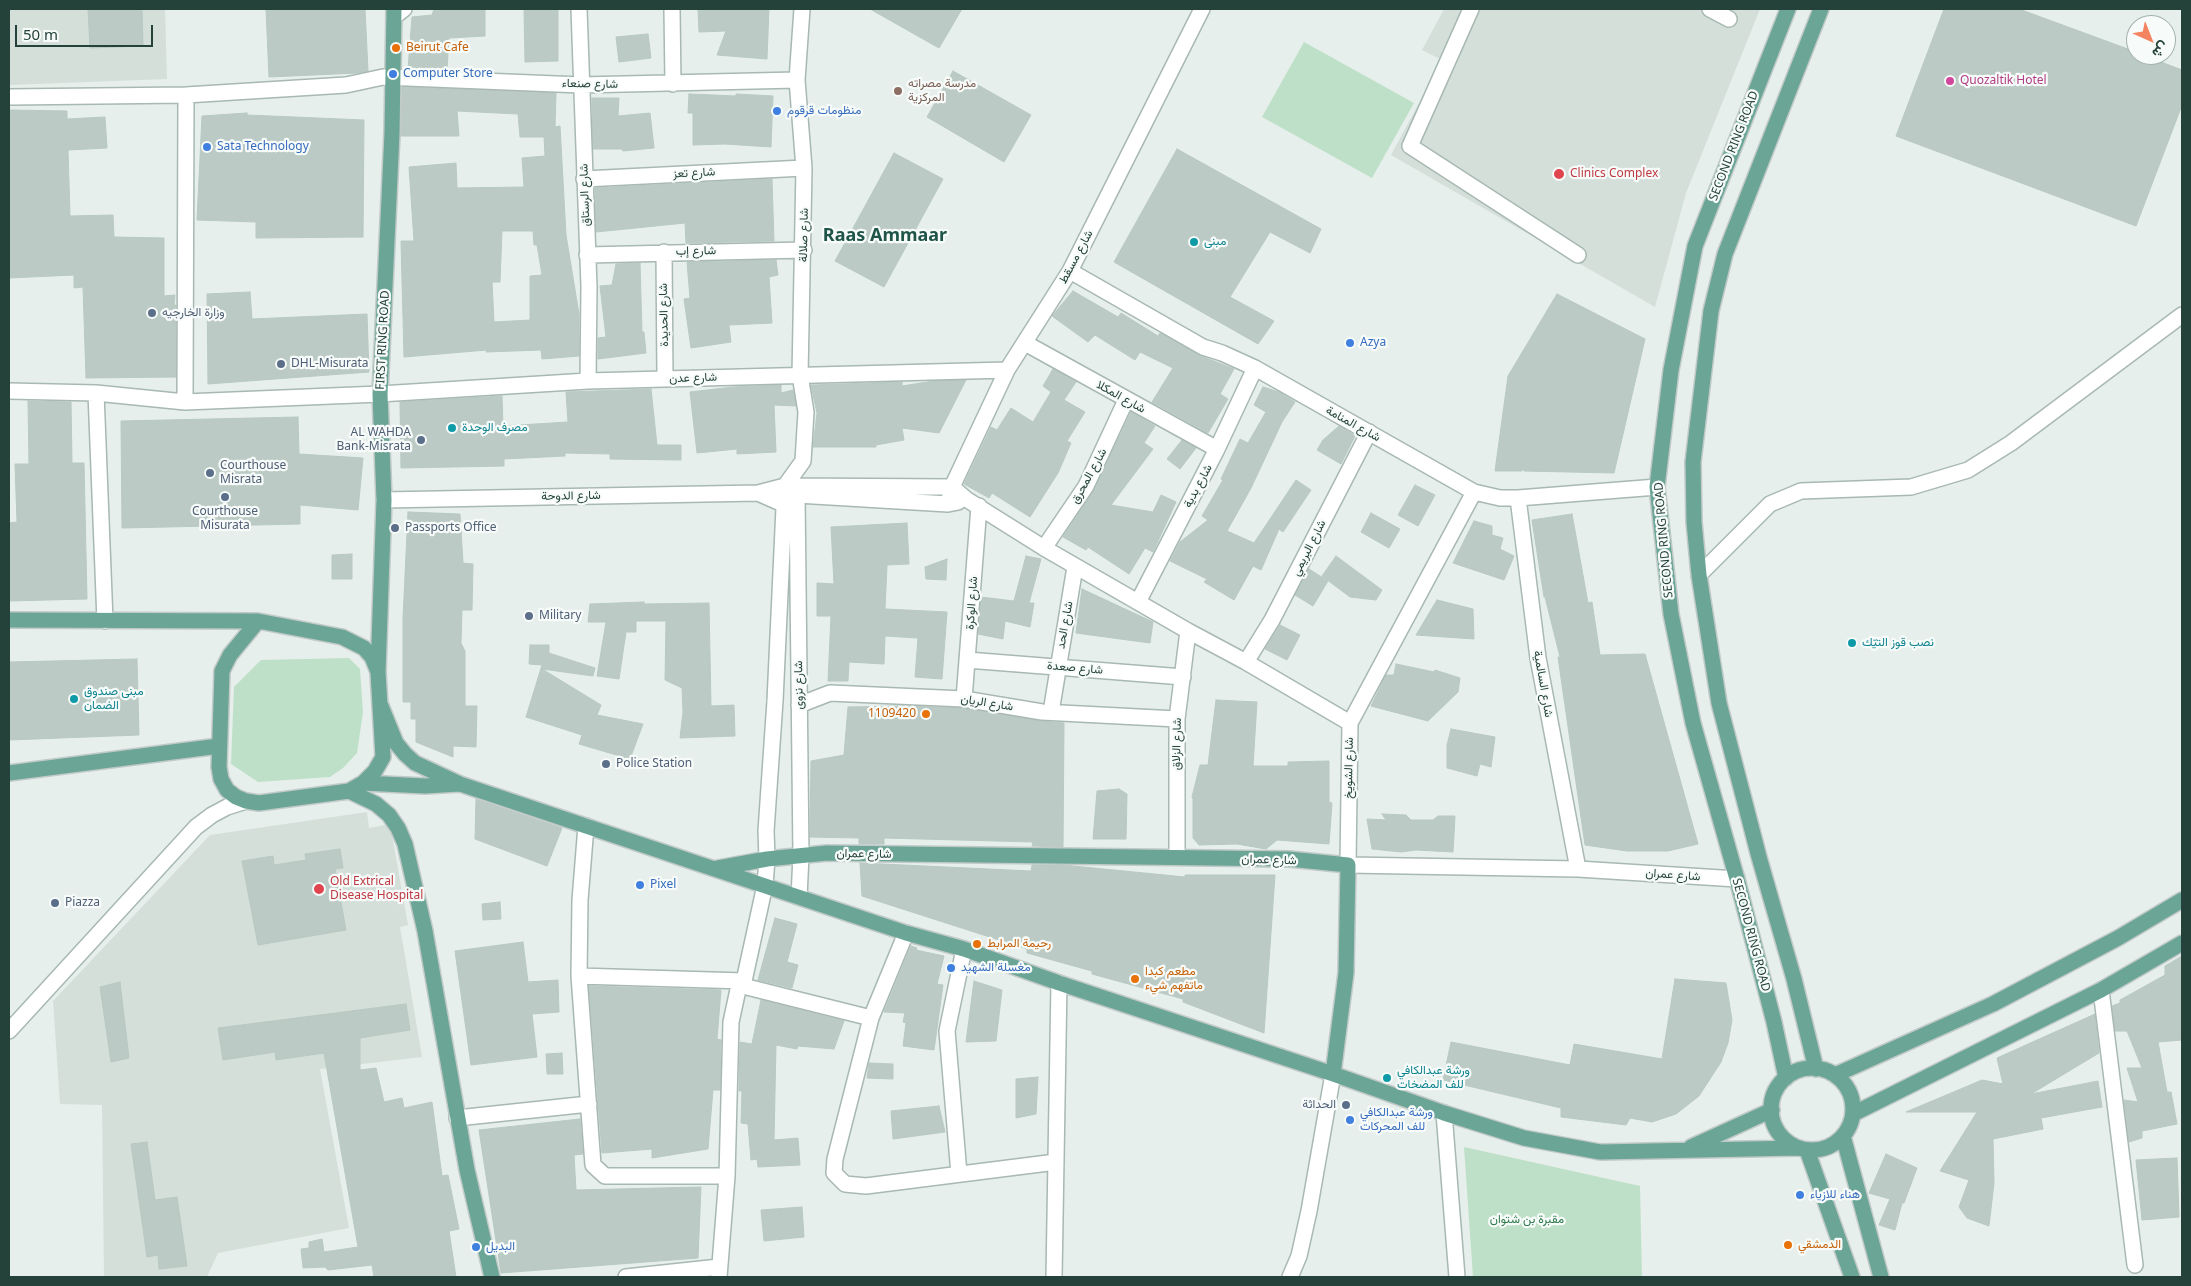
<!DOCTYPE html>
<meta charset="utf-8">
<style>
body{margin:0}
#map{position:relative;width:2191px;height:1286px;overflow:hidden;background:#e6efeb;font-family:"Noto Sans",Vazirmatn,sans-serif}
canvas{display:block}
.frame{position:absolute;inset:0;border:10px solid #24423a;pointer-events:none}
.north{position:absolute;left:2126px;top:15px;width:50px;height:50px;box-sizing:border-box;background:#f7fbf9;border:1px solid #a3b1ad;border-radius:50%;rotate:136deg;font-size:14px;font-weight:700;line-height:20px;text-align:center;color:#24423a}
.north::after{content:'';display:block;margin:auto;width:18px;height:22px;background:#f4845f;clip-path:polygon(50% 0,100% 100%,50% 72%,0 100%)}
.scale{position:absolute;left:15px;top:25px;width:138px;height:22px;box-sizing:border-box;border:2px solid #24423a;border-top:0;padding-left:6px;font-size:15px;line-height:18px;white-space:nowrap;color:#24423a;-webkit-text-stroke:4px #f7fbf9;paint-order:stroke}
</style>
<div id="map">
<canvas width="2191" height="1286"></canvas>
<div class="frame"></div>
<div class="north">ش</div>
<div class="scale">50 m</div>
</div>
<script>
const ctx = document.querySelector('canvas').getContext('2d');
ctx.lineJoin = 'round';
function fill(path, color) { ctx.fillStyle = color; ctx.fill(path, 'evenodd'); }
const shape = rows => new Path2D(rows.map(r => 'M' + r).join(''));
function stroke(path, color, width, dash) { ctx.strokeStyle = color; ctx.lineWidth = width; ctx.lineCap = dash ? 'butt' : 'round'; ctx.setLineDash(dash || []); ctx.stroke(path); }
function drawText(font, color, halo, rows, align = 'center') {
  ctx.font = font + ' "Noto Sans",Vazirmatn,sans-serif'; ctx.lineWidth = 4.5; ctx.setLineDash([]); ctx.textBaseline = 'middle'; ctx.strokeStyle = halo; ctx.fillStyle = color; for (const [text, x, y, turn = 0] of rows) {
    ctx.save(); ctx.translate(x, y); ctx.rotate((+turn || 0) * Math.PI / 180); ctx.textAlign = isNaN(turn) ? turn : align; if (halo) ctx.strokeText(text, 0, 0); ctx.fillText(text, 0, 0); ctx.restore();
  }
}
fill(shape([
 [9,9,165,9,167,79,9,85],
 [1444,9,1760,9,1686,193,1655,307,1391,155,1442,60,1422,50],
 [367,812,369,828,390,824,408,925,400,927,422,1057,320,1069,349,1228,218,1253,207,1277,104,1277,102,1105,60,1104,53,1001,210,835]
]), '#d4dfda');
fill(shape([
 [1304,42,1414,103,1372,178,1262,117],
 [349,658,360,669,363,712,357,753,343,768,330,777,258,782,231,764,234,687,261,660],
 [1464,1147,1640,1186,1642,1277,1473,1277]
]), '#bfe0c8');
const building = shape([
 [88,9,142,9,143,46,90,48,88,9],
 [266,9,365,9,368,71,357,73,269,77,266,9],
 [434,9,485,9,485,36,449,38,447,70,408,69,412,17,432,15,434,9],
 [524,9,558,9,558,61,525,62,524,9],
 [698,9,769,9,767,59,717,55,726,31,699,32,698,9],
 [870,9,962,9,939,48,870,9],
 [1944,9,2019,9,2136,52,2136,55,2143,55,2182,70,2182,105,2136,226,1896,136,1944,9],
 [648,34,651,58,619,62,616,37,648,34],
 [953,71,1031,115,1004,162,927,117,953,71],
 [402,87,556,93,555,127,560,126,566,235,579,314,579,356,542,359,541,350,486,352,487,350,404,357,401,241,414,241,409,167,456,163,457,188,524,187,522,158,545,156,544,137,520,137,518,114,457,111,459,136,401,136,402,87],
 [502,231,533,231,534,245,537,245,542,275,530,276,530,320,494,322,492,282,500,282,502,231],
 [689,94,736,96,736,94,773,96,771,147,725,144,693,145,693,113,688,113,689,94],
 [592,98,619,98,618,116,650,113,654,148,623,151,622,149,593,149,592,98],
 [9,110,67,111,67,119,105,117,107,148,68,150,70,216,113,215,114,237,164,238,164,296,175,295,174,305,176,305,176,377,86,378,83,287,74,288,74,275,9,278,9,110],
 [247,113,247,115,364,120,363,237,256,238,256,222,197,220,202,116,247,113],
 [1177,149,1321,229,1310,253,1270,232,1230,297,1274,321,1258,344,1114,262,1177,149],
 [894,153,943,179,884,287,835,261,894,153],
 [772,179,774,241,686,243,685,223,596,232,595,188,772,179],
 [776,260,778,275,769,277,772,323,729,325,731,342,691,348,684,299,690,298,687,262,776,260],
 [640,263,642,332,644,332,646,353,598,359,598,338,606,337,600,286,612,285,616,264,640,263],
 [1073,291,1118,317,1121,313,1158,336,1160,333,1199,355,1234,369,1220,394,1228,399,1208,433,1152,402,1173,368,1140,352,1135,360,1095,335,1088,342,1052,316,1073,291],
 [250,292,252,319,367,314,369,372,208,384,207,294,250,292],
 [1557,294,1645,339,1614,473,1524,471,1523,467,1522,471,1495,471,1508,376,1557,294],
 [1053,369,1076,382,1064,400,1085,412,1067,441,1071,443,1058,473,1030,517,992,493,989,498,964,484,991,427,997,430,1011,408,1033,422,1051,392,1043,386,1053,369],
 [966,380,939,433,902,428,904,440,876,445,876,447,813,447,817,413,811,385,902,382,902,386,934,381,966,380],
 [781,385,781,393,793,390,796,406,774,405,776,452,737,454,737,449,697,453,690,392,733,387,781,385],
 [1263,387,1279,392,1295,402,1282,422,1251,488,1227,531,1254,543,1296,480,1311,490,1283,532,1279,529,1261,570,1253,566,1234,600,1204,582,1207,579,1170,561,1180,542,1208,520,1202,516,1223,480,1221,479,1240,439,1248,443,1266,412,1254,405,1263,387],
 [651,389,657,445,681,445,681,460,610,459,610,454,565,453,565,456,504,459,504,466,401,468,400,402,502,396,503,426,568,422,566,392,651,389],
 [28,401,71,402,72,463,84,463,87,599,9,601,9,523,17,522,15,464,29,464,28,401],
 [1131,412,1155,426,1144,443,1153,449,1111,505,1153,512,1161,495,1176,502,1153,552,1145,548,1129,574,1088,547,1086,550,1063,537,1094,490,1131,412],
 [298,417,299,454,363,458,358,510,300,505,300,524,122,528,121,421,298,417],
 [1339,426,1355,436,1341,464,1317,450,1323,440,1339,426],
 [1182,440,1196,448,1180,469,1167,459,1182,440],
 [1415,485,1435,495,1418,526,1398,515,1415,485],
 [408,512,460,514,463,563,473,564,472,610,462,610,461,643,465,651,465,706,477,706,476,747,453,746,453,757,416,742,416,719,411,719,411,702,403,702,403,618,408,512],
 [1371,513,1400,529,1389,548,1361,532,1371,513],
 [1572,514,1588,603,1592,602,1600,655,1645,654,1698,844,1668,851,1627,851,1585,845,1558,657,1560,657,1545,597,1544,597,1532,520,1572,514],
 [1474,521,1492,526,1492,535,1503,538,1500,549,1514,556,1504,580,1453,563,1474,521],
 [907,523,909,564,887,565,885,609,947,612,942,679,915,677,918,638,885,636,884,664,849,662,848,681,828,681,831,616,817,616,817,583,834,584,831,527,907,523],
 [352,554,352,579,332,579,332,555,352,554],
 [1026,556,1041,559,1029,603,1034,603,1030,627,1005,621,1003,639,978,634,981,597,1014,601,1026,556],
 [1336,556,1382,590,1376,600,1350,597,1322,576,1336,556],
 [947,559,946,580,926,579,925,567,947,559],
 [1309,569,1328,581,1313,606,1295,595,1309,569],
 [1082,589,1153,622,1150,643,1076,633,1082,589],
 [1437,600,1473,609,1474,639,1416,635,1437,600],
 [644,602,644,604,709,603,711,706,734,705,735,736,680,738,683,712,682,688,665,680,666,621,636,621,636,632,626,632,619,679,597,676,606,622,588,622,590,604,644,602],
 [1280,625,1300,635,1287,660,1265,649,1280,625],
 [530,645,549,645,549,653,595,668,593,676,542,669,601,705,597,715,643,724,630,759,579,744,582,735,526,717,542,665,529,664,530,645],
 [137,659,139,735,9,740,9,662,137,659],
 [1396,664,1434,672,1435,670,1460,678,1458,692,1428,721,1371,706,1386,675,1394,675,1396,664],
 [1216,700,1257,702,1253,766,1288,766,1288,762,1329,761,1329,802,1332,803,1329,844,1277,840,1266,849,1237,844,1199,845,1193,838,1193,799,1192,797,1200,765,1208,765,1216,700],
 [902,706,963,708,1040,721,1064,723,1063,847,1032,846,1033,842,884,838,884,844,859,844,859,838,810,837,811,761,844,755,848,707,902,706],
 [1451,729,1495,737,1491,767,1480,764,1477,776,1447,768,1447,745,1451,729],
 [1119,789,1127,794,1126,839,1093,839,1097,791,1119,789],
 [476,799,562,828,547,866,475,839,476,799],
 [1382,814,1406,815,1411,820,1433,820,1438,816,1455,816,1453,852,1416,850,1401,852,1372,849,1367,819,1386,820,1382,814],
 [340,849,343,868,335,869,346,930,258,945,242,861,273,856,274,865,306,860,305,854,340,849],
 [860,863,1031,871,1032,865,1063,865,1185,877,1185,875,1275,875,1264,1033,1183,1002,1183,999,1092,974,1092,971,1027,953,1027,949,862,896,860,863],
 [500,902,501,919,483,920,482,904,500,902],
 [775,918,797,924,787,962,798,965,792,988,758,980,775,918],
 [523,942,528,982,558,980,559,1012,532,1014,537,1057,471,1065,455,951,523,942],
 [911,946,917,948,916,950,944,956,937,984,943,985,934,1050,903,1046,906,1023,903,1022,905,1013,884,1012,911,946],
 [2182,956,2182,1040,2158,1042,2167,1092,2171,1092,2177,1124,2142,1131,2142,1138,2129,1142,2124,1100,2138,1102,2127,1068,2142,1068,2127,1031,2115,1031,2112,1006,2120,1003,2120,1000,2165,975,2165,966,2182,956],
 [1675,979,1726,983,1732,1020,1728,1043,1721,1062,1699,1096,1676,1114,1652,1122,1630,1118,1626,1125,1561,1117,1561,1108,1443,1080,1451,1042,1570,1065,1574,1044,1662,1059,1675,979],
 [974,981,1002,990,996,1041,966,1042,974,981],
 [120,982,129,1058,111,1062,100,987,120,982],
 [589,986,721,990,717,1039,721,1040,720,1090,713,1090,708,1149,652,1158,652,1149,602,1153,589,986],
 [761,1000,844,1021,834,1049,798,1046,797,1049,776,1045,774,1140,798,1138,800,1165,758,1167,757,1159,751,1160,748,1124,741,1123,742,1091,739,1091,740,1042,752,1044,761,1000],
 [406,1004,410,1030,360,1038,360,1070,376,1068,384,1102,402,1098,404,1108,432,1102,442,1176,448,1175,459,1229,449,1231,456,1277,374,1277,372,1265,328,1270,325,1267,303,1268,301,1249,309,1248,309,1242,322,1239,324,1252,358,1247,324,1053,276,1060,275,1052,223,1060,218,1028,406,1004],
 [2095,1014,2099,1053,2031,1094,2098,1081,2102,1107,2041,1118,2043,1129,1993,1139,1994,1183,1989,1226,1967,1218,1959,1207,1969,1180,1940,1171,1977,1112,1906,1112,1982,1080,2003,1084,1997,1058,2095,1014],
 [562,1053,563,1074,547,1074,546,1054,562,1053],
 [869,1063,893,1064,893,1079,867,1078,869,1063],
 [1038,1077,1036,1114,1016,1118,1016,1079,1038,1077],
 [939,1106,945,1132,893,1139,891,1111,939,1106],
 [580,1119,583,1154,574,1155,576,1190,701,1187,698,1258,501,1273,479,1130,580,1119],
 [147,1142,155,1200,177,1197,187,1266,159,1269,158,1255,147,1257,131,1144,147,1142],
 [1886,1154,1917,1168,1904,1203,1902,1203,1895,1230,1879,1225,1890,1199,1869,1193,1886,1154],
 [2177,1158,2179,1217,2142,1220,2136,1160,2177,1158],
 [802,1207,804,1237,764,1241,761,1210,802,1207]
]);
fill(building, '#bbcac4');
stroke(building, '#b8c9c2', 1);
const minor = shape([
 [579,9,589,287,588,381],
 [672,9,673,84],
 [802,9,797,80,804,168,800,375,806,412,803,461],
 [1471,9,1410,146,1578,255],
 [1710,9,1729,19],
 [394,17,404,9],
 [9,97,186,95,346,85,383,77,581,85,797,80],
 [584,179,804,168],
 [664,252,665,379],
 [587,255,804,250],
 [1070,271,1203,347,1222,353,1255,368,1474,492,1500,498,1518,498,1657,487],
 [1025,343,1217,449],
 [9,391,96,393,185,402,380,394,588,381,1007,370],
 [96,393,105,621],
 [185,402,186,95],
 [785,486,803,461],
 [1474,492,1350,723,1348,865,1578,869,1737,879],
 [758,493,785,505,797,495,948,504,958,502],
 [1518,498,1538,658,1578,869],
 [384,500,758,493,785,486,952,487,966,499,1044,548,1188,631,1246,662,1350,723],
 [948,504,952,487,1007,370,1070,271,1202,9],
 [1044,548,1086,486,1126,400],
 [1699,575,1770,504,1801,491,1911,487,1968,470,2011,443,2182,315],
 [1138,602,1217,449,1255,368],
 [967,660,1183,677],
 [1246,662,1272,620,1369,432],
 [964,699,979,506],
 [799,705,830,693,964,699,1042,712,1177,719],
 [1051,712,1075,567],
 [586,826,580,900,579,976,593,1165,605,1176,727,1176],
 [1177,857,1177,719,1188,631],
 [799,897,801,856,797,495,812,488],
 [906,933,871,1018,835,1159,834,1173,845,1184,866,1186,1056,1162],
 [579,976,744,981],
 [739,985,871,1018],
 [2101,990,2135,1265],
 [9,1031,196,827,212,815,227,807,246,801],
 [1444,1113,1457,1277],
 [457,1118,589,1104],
 [959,1174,947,1031,964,949],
 [626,1277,719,1267],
 [719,1277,727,1176,731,1022,739,985,744,981,765,885,767,859,766,831,775,701,785,486],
 [1054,1277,1059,983],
 [1290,1277,1299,1256,1309,1211,1333,1074]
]);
const major = shape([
 [9,620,258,621],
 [258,621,342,637,364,648,372,657,378,672,383,757,375,771,363,783,349,791,259,803,246,801,236,797,227,790,221,779,219,767,222,671,230,655,258,621],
 [378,672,384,500,380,394,392,133,394,9],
 [381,706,396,743,405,754,415,763,460,784,906,933,964,949,1059,983,1333,1074,1444,1113,1524,1138,1600,1152,1798,1148],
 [9,773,219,746],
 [363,783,425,786,459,784],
 [349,791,376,804,389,815,398,828,405,844,425,931,467,1170,492,1277],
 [718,868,767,859,827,853,1289,859,1348,865,1346,973,1333,1074],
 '1771 1109a41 41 0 1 1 82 0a41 41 0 1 1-82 0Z',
 [1816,1069,1794,979,1759,857,1719,703,1699,575,1694,522,1693,462,1711,311,1725,254,1821,9],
 [1835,1075,1993,1004,2118,938,2182,900],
 [1786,1078,1774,1022,1737,879,1693,723,1671,614,1657,487,1671,370,1695,246,1788,9],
 [1853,1114,2101,990,2182,943],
 [1843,1136,1881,1277],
 [1691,1147,1772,1110],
 [1807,1150,1852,1277]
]);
stroke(minor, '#a8b8b2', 18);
stroke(major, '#c2cac8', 18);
stroke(minor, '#fff', 15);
stroke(major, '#6aa596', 15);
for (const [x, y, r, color] of [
 [396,48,5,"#e8710a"],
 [393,74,5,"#3f7fe0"],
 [1950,81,5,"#d1479c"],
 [898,91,5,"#8d6e63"],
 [777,111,5,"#3f7fe0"],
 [207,147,5,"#3f7fe0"],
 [1559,174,6,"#e0444e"],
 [1194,242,5,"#0f9aa8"],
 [152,313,5,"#5c6f8a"],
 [1350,343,5,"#3f7fe0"],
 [281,364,5,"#5c6f8a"],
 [452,428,5,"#0f9aa8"],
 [421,440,5,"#5c6f8a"],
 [210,473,5,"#5c6f8a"],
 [225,497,5,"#5c6f8a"],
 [395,528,5,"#5c6f8a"],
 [529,616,5,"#5c6f8a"],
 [1852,643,5,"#0f9aa8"],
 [74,699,5,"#0f9aa8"],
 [926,714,5,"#e8710a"],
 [606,764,5,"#5c6f8a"],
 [640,885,5,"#3f7fe0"],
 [319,889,6,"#e0444e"],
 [55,903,5,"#5c6f8a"],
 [977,944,5,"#e8710a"],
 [951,968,5,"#3f7fe0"],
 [1135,979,5,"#e8710a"],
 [1387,1078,5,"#0f9aa8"],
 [1346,1105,5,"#5c6f8a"],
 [1350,1120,5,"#3f7fe0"],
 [1800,1195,5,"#3f7fe0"],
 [1788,1245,5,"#e8710a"],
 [476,1247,5,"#3f7fe0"]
]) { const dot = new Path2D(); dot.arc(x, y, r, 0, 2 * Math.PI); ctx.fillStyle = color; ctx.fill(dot); stroke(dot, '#f7fbf9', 2); }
drawText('12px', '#c56008', '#f7fbf9', [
 ["Beirut Cafe",406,48],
 ["1109420",916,714,"right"],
 ["رحيمة المرابط",987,944],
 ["مطعم كبدا",1145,972],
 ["ماتفهم شيء",1145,986],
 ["الدمشقي",1798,1245]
], 'left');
drawText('12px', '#366cbe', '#f7fbf9', [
 ["Computer Store",403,74],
 ["منظومات قرقوم",787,111],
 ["Sata Technology",217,147],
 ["Azya",1360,343],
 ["Pixel",650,885],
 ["مغسلة الشهيد",961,968],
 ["ورشة عبدالكافي",1360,1113],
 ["للف المحركات",1360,1127],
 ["هناء للازياء",1810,1195],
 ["البديل",486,1247]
], 'left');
drawText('12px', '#b23c85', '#f7fbf9', [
 ["Quozaltik Hotel",1960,81]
], 'left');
drawText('12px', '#24423a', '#f7fbf9', [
 ["شارع صنعاء",590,84,1],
 ["SECOND RING ROAD",1734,146,-69],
 ["شارع تعز",694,173,-3],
 ["شارع الرستاق",585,195,-92],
 ["شارع صلالة",804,235,-89],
 ["شارع إب",696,251,-1],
 ["شارع مسقط",1076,257,-62],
 ["شارع الحديدة",664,315,-91],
 ["FIRST RING ROAD",383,340,-87],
 ["شارع عدن",693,378,-2],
 ["شارع المكلا",1121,397,29],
 ["شارع المنامة",1353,424,29],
 ["شارع المحرق",1089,476,-61],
 ["شارع بدية",1198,486,-62],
 ["شارع الدوحة",571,496,-1],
 ["SECOND RING ROAD",1664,540,-95],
 ["شارع البريمي",1309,548,-63],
 ["شارع الوكرة",972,603,-86],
 ["شارع الحد",1065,625,-80],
 ["شارع صعدة",1075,668,5],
 ["شارع السالمية",1543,684,80],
 ["شارع نزوى",799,685,-91],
 ["شارع الريان",987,703,9],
 ["شارع الزلاق",1177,744,-89],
 ["شارع الشويخ",1349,768,-89],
 ["شارع عمران",864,854,1],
 ["شارع عمران",1269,860,2],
 ["شارع عمران",1673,875,4],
 ["SECOND RING ROAD",1751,935,75]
]);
drawText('12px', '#785e54', '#f7fbf9', [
 ["مدرسة مصراته",908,84],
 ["المركزية",908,98]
], 'left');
drawText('12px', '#be3a42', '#f7fbf9', [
 ["Clinics Complex",1570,174],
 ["Old Extrical",330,882],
 ["Disease Hospital",330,896]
], 'left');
drawText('12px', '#0d838f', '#f7fbf9', [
 ["مبنى",1204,242],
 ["مصرف الوحدة",462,428],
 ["نصب قوز التيّك",1862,643],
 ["مبنى صندوق",84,692],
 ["الضمان",84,706],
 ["ورشة عبدالكافي",1397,1071],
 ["للف المضخات",1397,1085]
], 'left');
drawText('12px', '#4e5e75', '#f7fbf9', [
 ["وزارة الخارجيه",162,313],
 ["DHL-Misurata",291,364],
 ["AL WAHDA",411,433,"right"],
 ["Bank-Misrata",411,447,"right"],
 ["Courthouse",220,466],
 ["Misrata",220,480],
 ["Courthouse",225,512,"center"],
 ["Misurata",225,526,"center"],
 ["Passports Office",405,528],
 ["Military",539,616],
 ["Police Station",616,764],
 ["Piazza",65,903],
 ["الحداثة",1336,1105,"right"]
], 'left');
drawText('12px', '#2d7a4b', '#f7fbf9', [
 ["مقبرة بن شتوان",1527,1220]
]);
drawText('bold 18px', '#1f5548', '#f7fbf9', [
 ["Raas Ammaar",885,236]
]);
</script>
